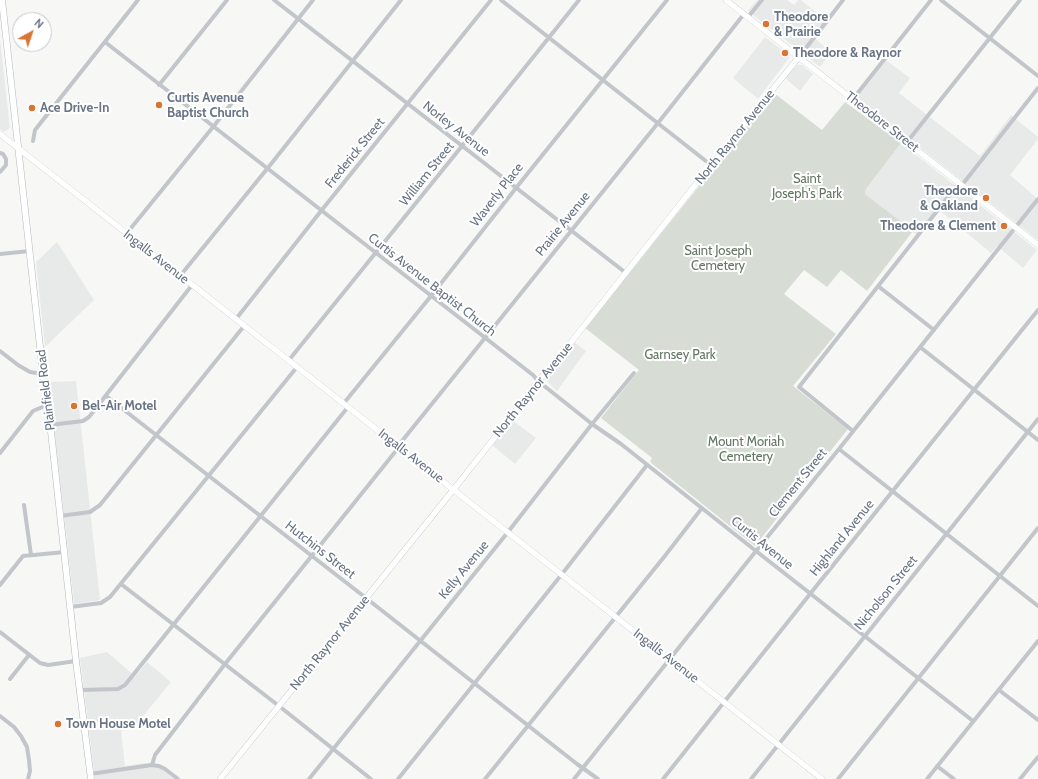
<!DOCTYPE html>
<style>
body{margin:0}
#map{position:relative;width:1038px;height:779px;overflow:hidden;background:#f7f8f5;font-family:Cabin,sans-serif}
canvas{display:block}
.north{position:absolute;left:12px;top:12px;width:40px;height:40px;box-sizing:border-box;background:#fff;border:1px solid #c3c7ce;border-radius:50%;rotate:40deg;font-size:11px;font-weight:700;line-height:16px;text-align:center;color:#697485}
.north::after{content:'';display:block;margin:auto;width:14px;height:18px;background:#d97534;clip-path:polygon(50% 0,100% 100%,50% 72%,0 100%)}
</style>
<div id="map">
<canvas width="1038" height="779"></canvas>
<div class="north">N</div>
</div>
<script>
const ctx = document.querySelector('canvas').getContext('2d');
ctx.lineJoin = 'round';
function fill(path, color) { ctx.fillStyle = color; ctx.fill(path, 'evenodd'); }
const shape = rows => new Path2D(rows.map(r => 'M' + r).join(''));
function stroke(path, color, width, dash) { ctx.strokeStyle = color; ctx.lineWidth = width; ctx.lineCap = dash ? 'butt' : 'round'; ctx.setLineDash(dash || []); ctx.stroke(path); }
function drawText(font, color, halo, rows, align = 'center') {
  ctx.font = font + ' Cabin,sans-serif'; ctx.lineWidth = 4; ctx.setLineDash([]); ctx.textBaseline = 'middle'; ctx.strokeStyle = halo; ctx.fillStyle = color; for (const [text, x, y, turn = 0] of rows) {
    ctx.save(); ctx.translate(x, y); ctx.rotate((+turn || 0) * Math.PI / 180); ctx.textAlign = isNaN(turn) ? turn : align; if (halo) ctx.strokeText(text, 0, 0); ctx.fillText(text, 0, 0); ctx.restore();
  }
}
fill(shape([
 [757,0,787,0,794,5,798,0,801,0,829,23,816,39,831,53,820,67,748,11],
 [765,37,786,53,789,56,789,58,758,99,733,78],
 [0,39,10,128,4,132,0,129],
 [883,58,910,78,899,93,980,156,1011,115,1038,137,1038,139,1010,175,1038,199,1038,240,863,103,855,95],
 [797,65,802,65,813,74,800,91,785,78],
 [901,143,1037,250,1023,268,997,246,991,253,939,210,919,237,865,194,866,189],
 [57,242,94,300,45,347,36,262],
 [574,342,586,351,557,391,545,379],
 [76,381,100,600,74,604,49,382],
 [512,420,536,438,515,464,492,445],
 [107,652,135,676,147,662,171,682,135,726,121,731,125,766,143,763,155,763,174,779,95,779,80,658]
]), '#e8eae9');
fill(shape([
 [774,93,822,130,845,102,901,143,866,189,865,194,913,231,867,291,841,270,827,287,804,270,784,294,836,334,793,386,848,429,755,546,650,462,652,458,601,418,639,370,585,328]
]), '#d7ddd5');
const secondary = shape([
 [726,0,1038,245],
 [0,134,399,447,822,779],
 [220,779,454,489,507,422,538,381,561,355,711,165,799,57]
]);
const primary = shape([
 [2,0,43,374,49,413,76,661,91,779]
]);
stroke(secondary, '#b4b8be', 6);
stroke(primary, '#b5b8bd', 7);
stroke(shape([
 [274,0,626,273],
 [501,0,711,165],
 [941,0,1038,76],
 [748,17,762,0],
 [105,42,533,375,538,381,592,424,621,444,756,551,973,721],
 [799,57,843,0],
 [159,85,227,0],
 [853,99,931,0],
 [33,141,35,130,138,0],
 [907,142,1020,0],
 [0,153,3,154,6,159,6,165,0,172],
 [962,185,1038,88],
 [127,233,213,127,313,0],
 [0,254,30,251],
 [180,276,271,164,401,0],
 [878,286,934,330],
 [236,319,321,211,491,0],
 [920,347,1038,440],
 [0,351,18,365,30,372,43,374],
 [289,360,462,146,579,0],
 [106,396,366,598,577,764,598,779],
 [344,403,431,296,516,188,667,0],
 [50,425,83,421,89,417,192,285],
 [853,431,799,387,959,183],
 [398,446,658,123,744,14],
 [839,449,1038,606],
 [0,453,33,411,47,405],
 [24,505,31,555],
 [60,516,90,512,100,505,244,326],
 [121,584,279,706,371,779],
 [0,585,23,556,65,552],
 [70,607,101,603,110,597,297,367],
 [0,632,40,663,48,665,76,661],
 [10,679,29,655],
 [80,690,118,689,125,685,348,407],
 [999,690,1038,720],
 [0,716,14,727,21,736,27,747,29,760,30,771,28,779],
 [152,765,155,755,225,664,399,447],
 [937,766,954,779],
 [90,774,152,765,159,766,165,769,178,779],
 [309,779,508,532,592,424,634,373],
 [398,779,562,574,647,465],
 [485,779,664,557,702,508],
 [574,779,756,551,839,449,1038,199],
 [663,779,810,594,1038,310],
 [751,779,1038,419],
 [838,779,1038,528],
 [927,779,1038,641],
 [1020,779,1038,757]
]), '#c2c5c9', 4);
stroke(secondary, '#fff', 5.5);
stroke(primary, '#fff', 6);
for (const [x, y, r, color] of [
 [766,24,4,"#d97534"],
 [785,53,4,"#d97534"],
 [159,105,4,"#d97534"],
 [32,108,4,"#d97534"],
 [986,198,4,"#d97534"],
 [1004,226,4,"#d97534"],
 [74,406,4,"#d97534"],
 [58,724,4,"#d97534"]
]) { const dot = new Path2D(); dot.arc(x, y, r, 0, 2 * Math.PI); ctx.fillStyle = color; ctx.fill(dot); stroke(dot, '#fff', 1.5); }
drawText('bold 13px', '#697485', '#fff', [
 ["Theodore",774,17],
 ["& Prairie",774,32],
 ["Theodore & Raynor",793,53],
 ["Curtis Avenue",167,98],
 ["Baptist Church",167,113],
 ["Ace Drive-In",40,108],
 ["Theodore",978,191,"right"],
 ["& Oakland",978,206,"right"],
 ["Theodore & Clement",996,226,"right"],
 ["Bel-Air Motel",82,406],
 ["Town House Motel",66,724]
], 'left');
drawText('13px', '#697485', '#fff', [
 ["Theodore Street",882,122,38],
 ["Norley Avenue",456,129,38],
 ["North Raynor Avenue",735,137,-51],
 ["Frederick Street",355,153,-51],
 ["William Street",427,174,-51],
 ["Waverly Place",497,195,-52],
 ["Prairie Avenue",563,224,-51],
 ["Ingalls Avenue",156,257,38],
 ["Curtis Avenue Baptist Church",432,285,38],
 ["Plainfield Road",46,390,-97],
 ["North Raynor Avenue",533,390,-51],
 ["Ingalls Avenue",411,456,38],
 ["Clement Street",798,483,-51],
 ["Highland Avenue",842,538,-51],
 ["Curtis Avenue",762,543,39],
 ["Hutchins Street",320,550,38],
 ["Kelly Avenue",464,570,-51],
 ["Nicholson Street",886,593,-51],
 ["North Raynor Avenue",330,643,-51],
 ["Ingalls Avenue",666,656,38]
]);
drawText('13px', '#647763', '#fff', [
 ["Saint",807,179],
 ["Joseph's Park",807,194],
 ["Saint Joseph",718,251],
 ["Cemetery",718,266],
 ["Garnsey Park",680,355],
 ["Mount Moriah",746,442],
 ["Cemetery",746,457]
]);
</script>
